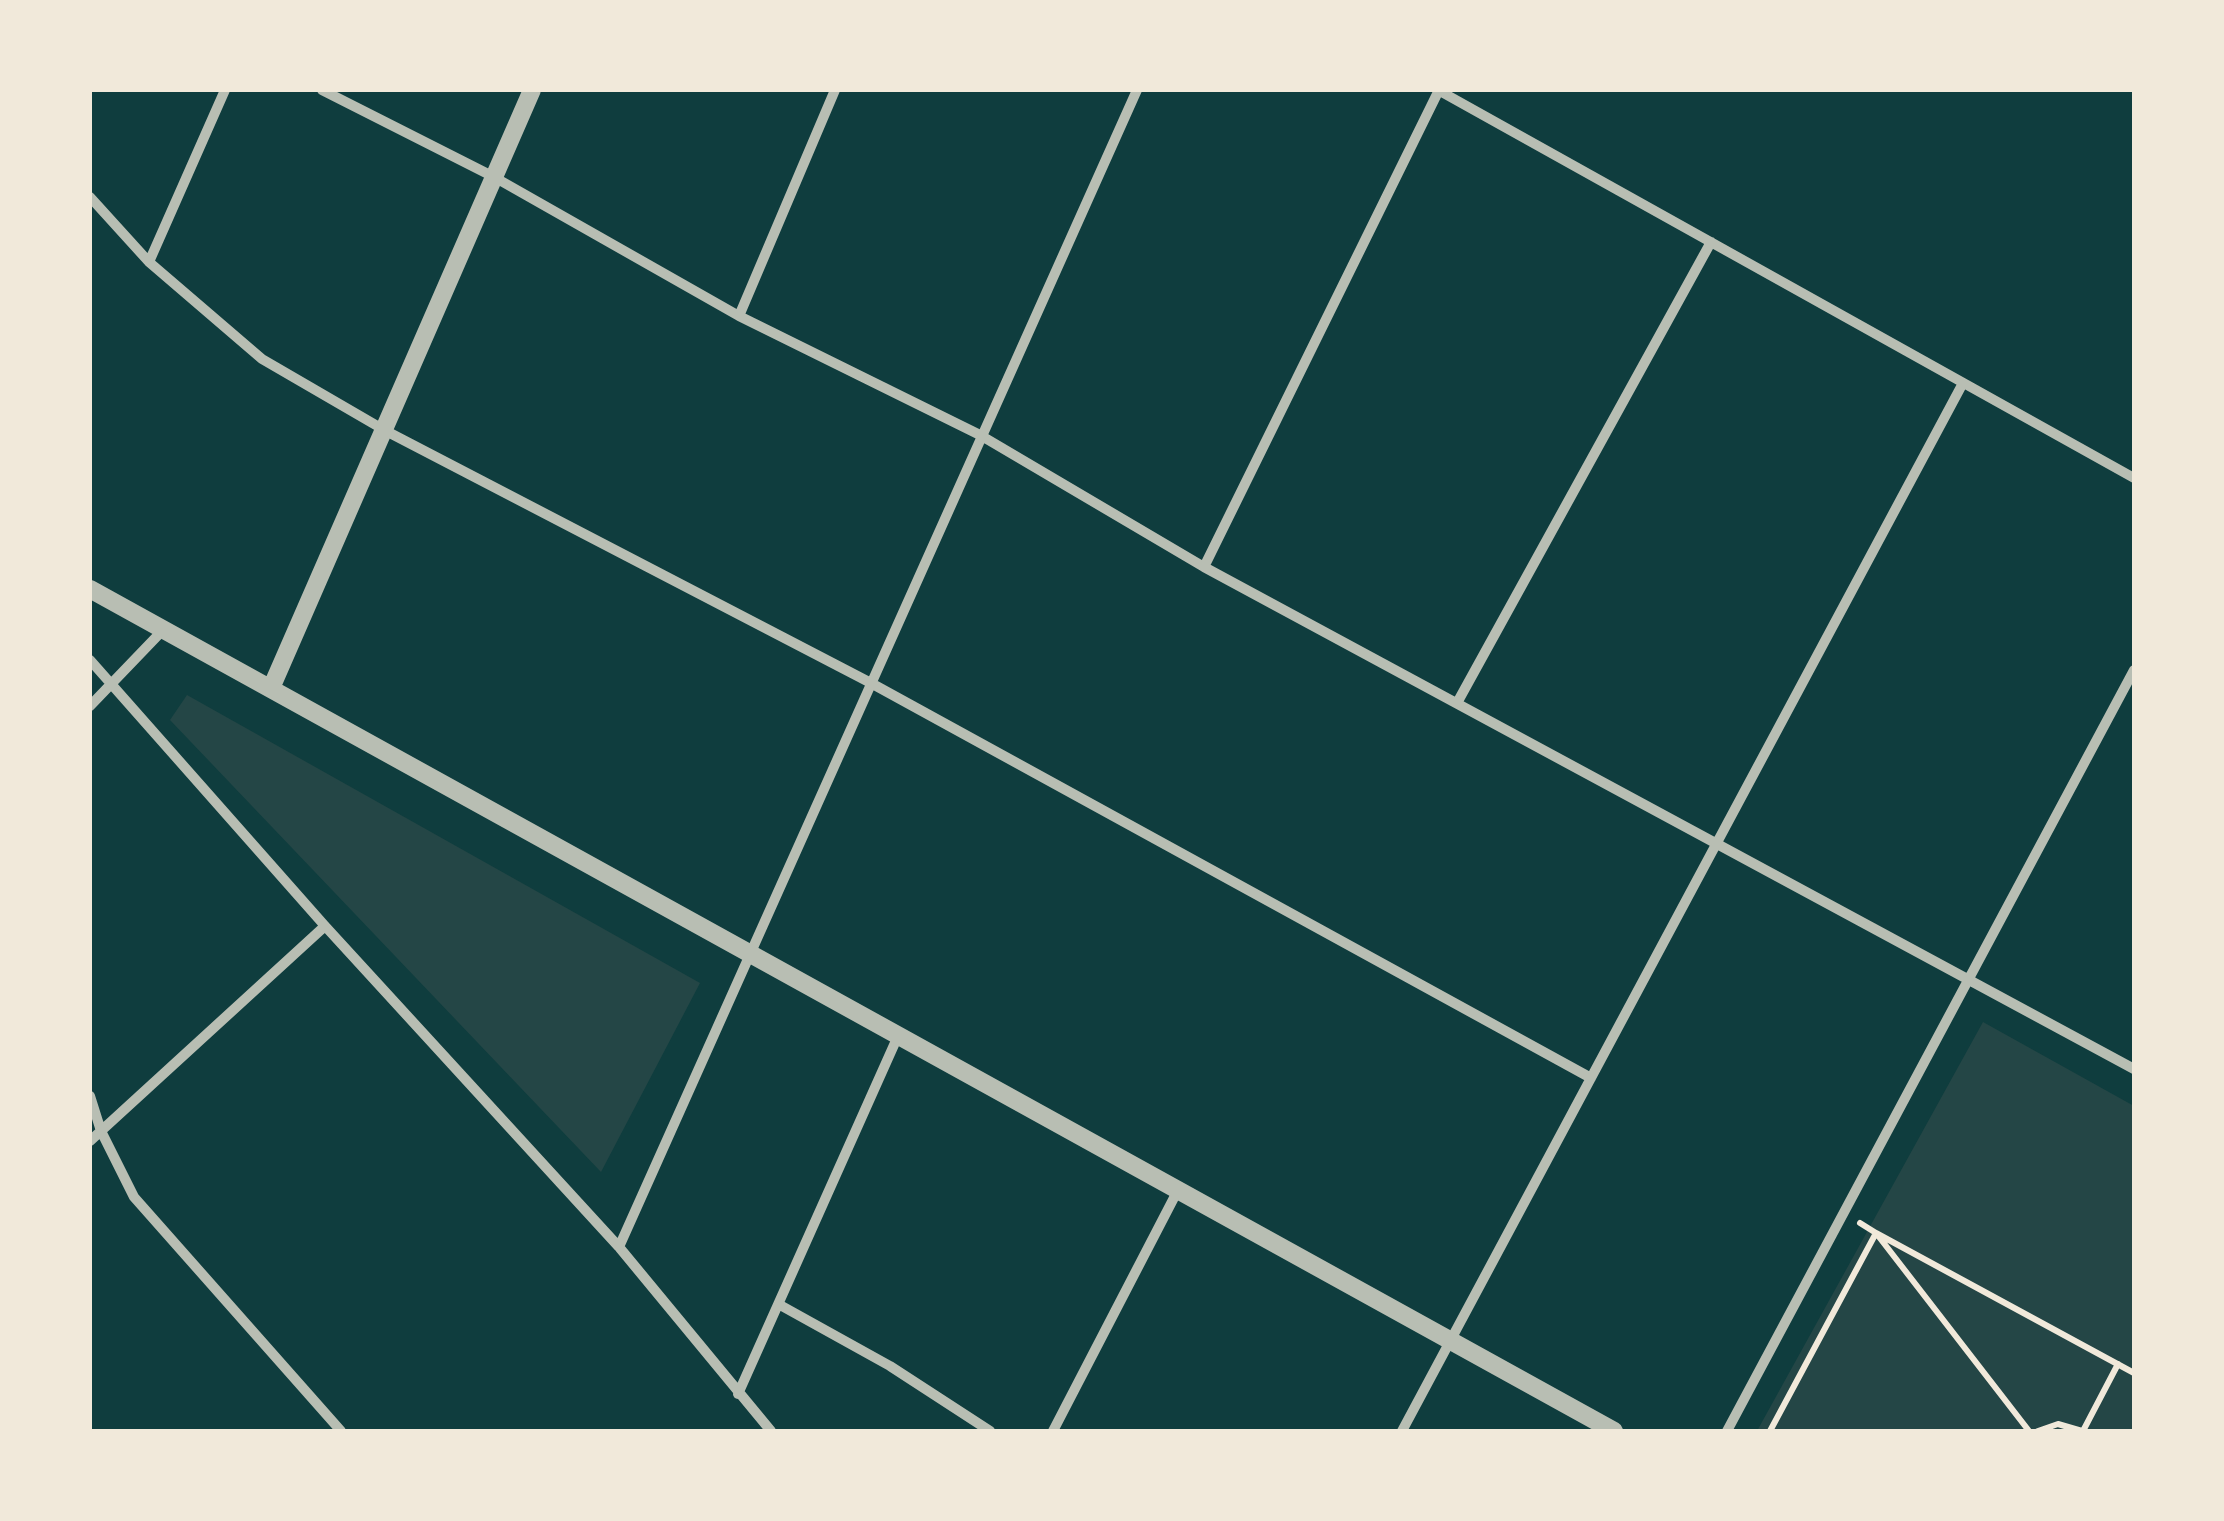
<!DOCTYPE html>
<style>
body{margin:0}
#map{position:relative;width:2224px;height:1521px;overflow:hidden;background:#0f3d3e;font-family:"Noto Sans",sans-serif}
canvas{display:block}
.frame{position:absolute;inset:0;border:92px solid #f1e9da;pointer-events:none}
</style>
<div id="map">
<canvas width="2224" height="1521"></canvas>
<div class="frame"></div>
</div>
<script>
const ctx = document.querySelector('canvas').getContext('2d');
ctx.lineJoin = 'round';
function fill(path, color) { ctx.fillStyle = color; ctx.fill(path, 'evenodd'); }
const shape = rows => new Path2D(rows.map(r => 'M' + r).join(''));
function stroke(path, color, width, dash) { ctx.strokeStyle = color; ctx.lineWidth = width; ctx.lineCap = dash ? 'butt' : 'round'; ctx.setLineDash(dash || []); ctx.stroke(path); }
fill(shape([
 [187,695,700,983,601,1172,170,720],
 [1983,1022,2134,1106,2134,1431,1757,1431]
]), '#244646');
stroke(shape([
 [1860,1223,1876,1233,2029,1431],
 [1770,1431,1876,1233,2134,1373],
 [2038,1431,2058,1424,2082,1431],
 [2083,1431,2118,1364]
]), '#f1e9da', 6);
stroke(shape([
 [322,90,494,177,739,316,980,435,1204,567,2134,1069],
 [1438,90,2134,478],
 [90,197,149,262,262,359,386,431,869,682,1591,1078],
 [149,262,225,90],
 [739,316,835,90],
 [1204,567,1439,90],
 [90,660,325,926,619,1247,771,1431],
 [1457,703,1711,242],
 [90,706,163,630],
 [90,1096,101,1131,134,1197,341,1431],
 [90,1141,325,926],
 [619,1247,1137,90],
 [780,1305,890,1366,990,1431],
 [738,1394,898,1036],
 [1053,1431,1178,1190],
 [1402,1431,1963,383],
 [1727,1431,2134,670]
]), '#b8beb3', 10);
stroke(shape([
 [90,589,1614,1431],
 [272,686,532,90]
]), '#b8beb3', 18);
</script>
